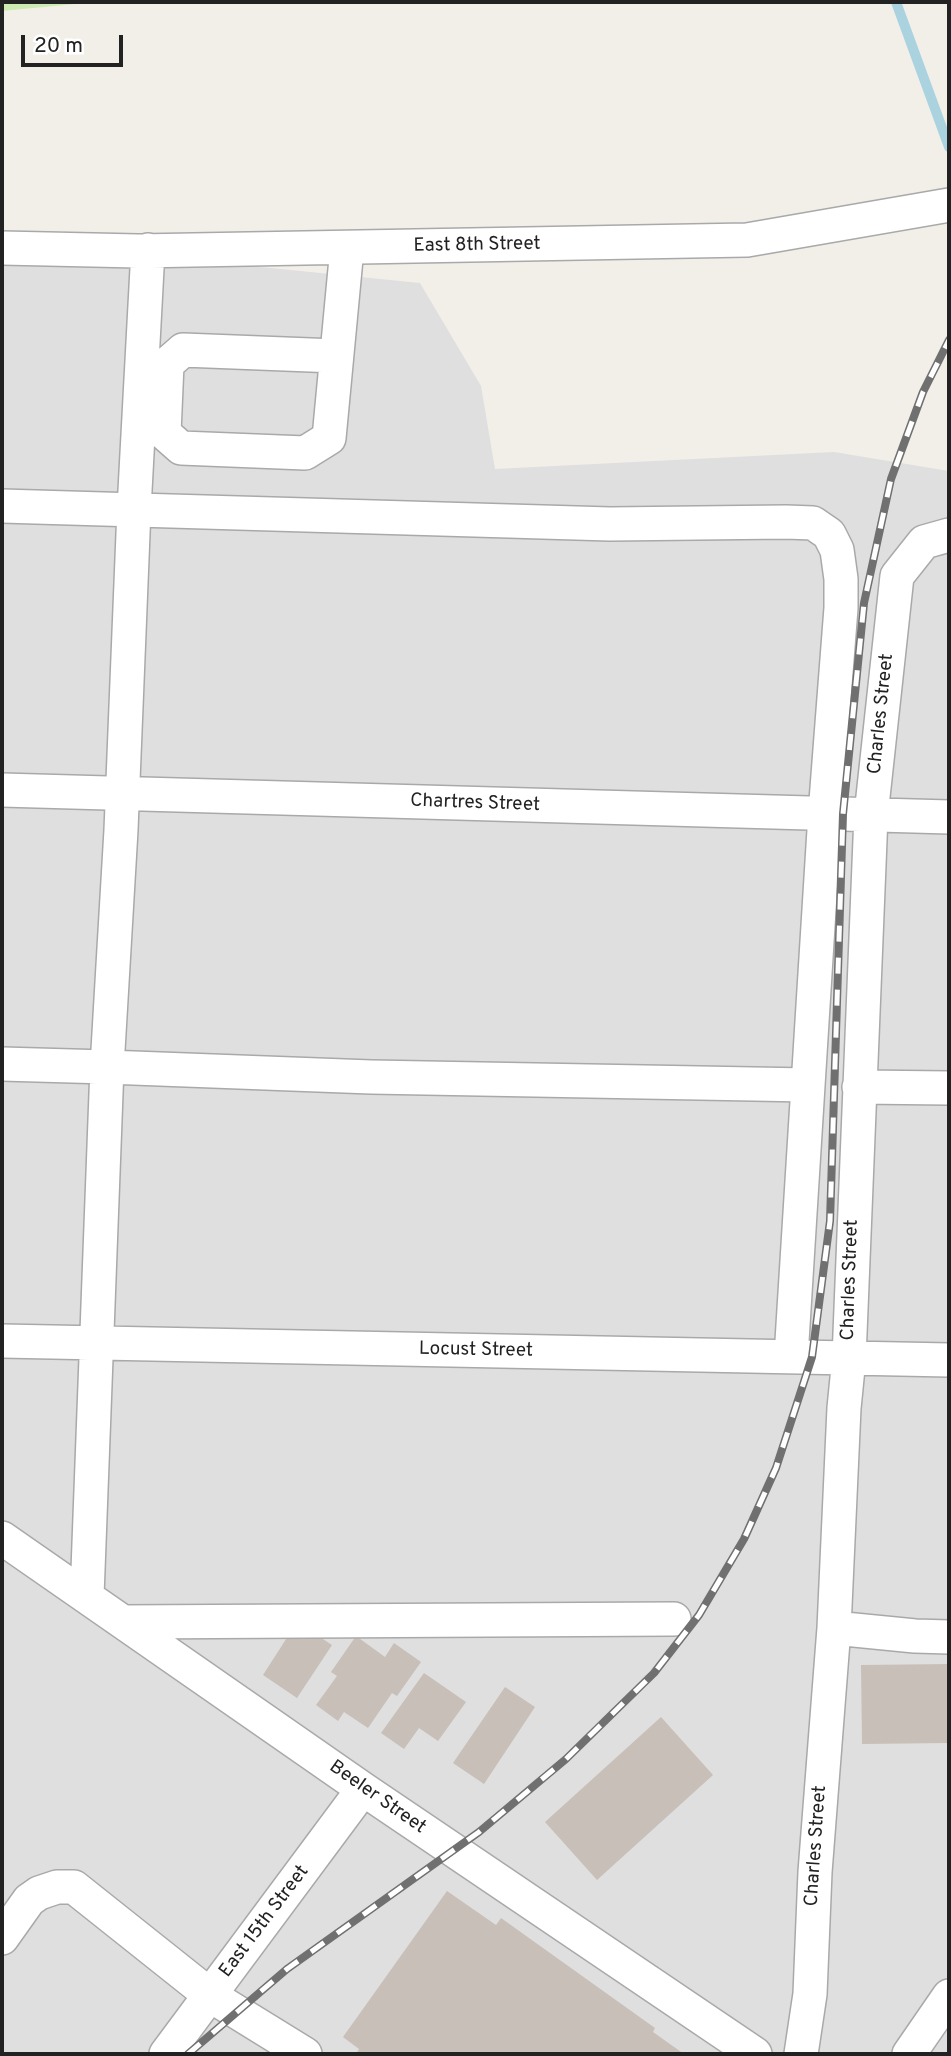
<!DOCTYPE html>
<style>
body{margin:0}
#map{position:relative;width:951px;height:2056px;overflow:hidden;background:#f2efe9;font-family:Overpass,sans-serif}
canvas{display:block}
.frame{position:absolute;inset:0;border:4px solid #222;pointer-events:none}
.scale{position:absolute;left:21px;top:35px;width:102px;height:32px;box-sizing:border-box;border:4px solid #222;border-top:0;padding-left:9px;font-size:21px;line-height:24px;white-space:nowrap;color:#222;-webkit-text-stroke:5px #fff;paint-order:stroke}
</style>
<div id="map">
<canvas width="951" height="2056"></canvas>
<div class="frame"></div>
<div class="scale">20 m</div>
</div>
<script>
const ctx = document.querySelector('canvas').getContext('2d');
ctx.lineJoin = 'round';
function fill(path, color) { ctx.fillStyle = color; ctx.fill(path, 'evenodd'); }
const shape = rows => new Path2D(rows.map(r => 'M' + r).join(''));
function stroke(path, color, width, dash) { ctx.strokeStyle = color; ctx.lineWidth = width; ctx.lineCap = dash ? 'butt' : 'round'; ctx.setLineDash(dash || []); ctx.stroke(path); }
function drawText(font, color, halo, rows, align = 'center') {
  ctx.font = font + ' Overpass,sans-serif'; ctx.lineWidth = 7; ctx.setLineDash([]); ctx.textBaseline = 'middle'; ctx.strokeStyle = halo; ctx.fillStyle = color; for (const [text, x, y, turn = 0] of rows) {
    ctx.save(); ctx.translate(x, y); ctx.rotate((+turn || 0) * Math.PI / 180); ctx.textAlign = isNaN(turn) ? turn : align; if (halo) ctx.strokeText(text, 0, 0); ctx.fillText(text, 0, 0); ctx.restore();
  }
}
fill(shape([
 [2,241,420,283,481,386,495,469,834,452,949,471,949,2054,2,2054]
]), '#e0dfdf');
fill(shape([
 [2,2,96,2,2,11]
]), '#cdebb0');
stroke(shape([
 [896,2,949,147]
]), '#aad3df', 10);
fill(shape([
 [297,1622,332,1645,297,1698,263,1675],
 [356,1636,385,1657,394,1643,421,1662,397,1696,392,1693,368,1728,344,1712,338,1721,316,1705,337,1676,331,1672],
 [949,1664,949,1743,862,1744,861,1665],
 [424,1673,466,1702,438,1741,419,1728,404,1749,381,1733],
 [505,1687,535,1707,484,1784,453,1763],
 [661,1717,713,1775,597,1880,545,1822],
 [447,1891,496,1925,501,1918,655,2028,653,2032,684,2054,356,2054,359,2049,343,2037]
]), '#c7bfb8');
const minor = shape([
 [2,248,138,251,747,240,949,205],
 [148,250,134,509,121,830,107,1067,371,1077,808,1085],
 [336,356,183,350,167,364,164,433,181,448,305,453,329,438,347,248],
 [2,506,610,524,786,522,813,523,829,534,837,550,841,579,841,608,825,814,791,1357],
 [2,790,949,817],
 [2,1064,107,1067,87,1596],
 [859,1087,949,1088],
 [2,1341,949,1360],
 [2,1538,363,1789,755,2054],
 [123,1622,674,1619],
 [834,1628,915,1636,949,1637],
 [2,1938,29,1900,39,1893,57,1887,74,1887,211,1996,305,2054],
 [166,2054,363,1789],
 [801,2054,810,1994,815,1872,834,1628,844,1408,849,1358,871,815,897,576,924,542,949,535],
 [909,2054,949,1996]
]);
stroke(minor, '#a9a9a9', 36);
stroke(minor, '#fff', 33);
const rail = shape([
 [188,2054,287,1969,479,1832,566,1759,654,1673,699,1615,744,1539,776,1468,812,1357,830,1221,843,814,864,603,891,479,923,392,949,340]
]);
stroke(rail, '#707070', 8);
stroke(rail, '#fff', 5, [16]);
drawText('19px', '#222', '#fff', [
 ["East 8th Street",477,246,-1],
 ["Charles Street",882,714,-84],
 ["Chartres Street",475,804,2],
 ["Charles Street",851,1280,-88],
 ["Locust Street",476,1351,1],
 ["Beeler Street",377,1798,35],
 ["Charles Street",817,1846,-86],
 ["East 15th Street",265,1922,-53]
]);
</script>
